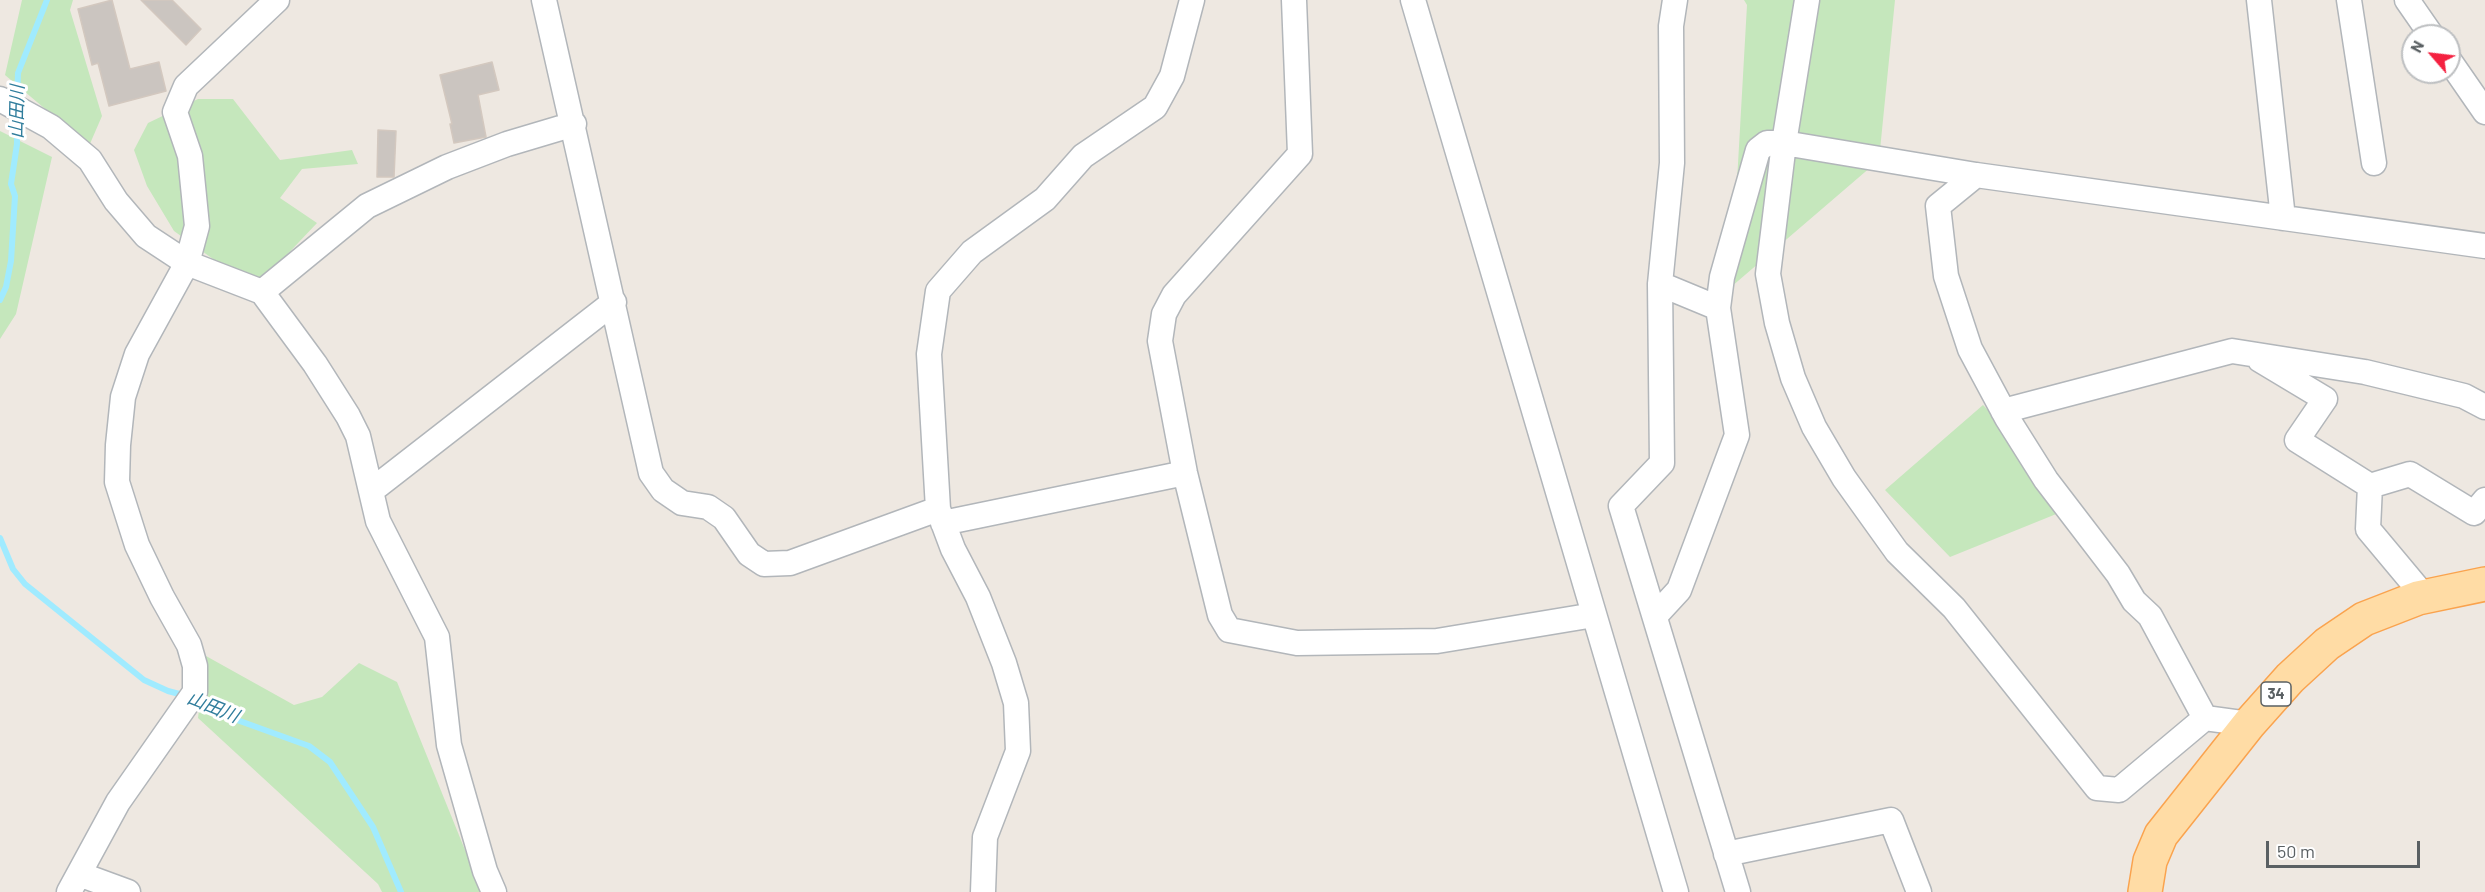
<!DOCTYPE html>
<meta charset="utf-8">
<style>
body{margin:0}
#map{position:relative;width:2485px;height:892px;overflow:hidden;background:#eee8e1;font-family:Barlow,sans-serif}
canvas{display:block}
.north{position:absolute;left:2401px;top:24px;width:60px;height:60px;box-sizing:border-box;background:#fff;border:2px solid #bdbfc1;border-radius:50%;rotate:298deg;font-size:16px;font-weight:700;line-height:24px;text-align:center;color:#5a6063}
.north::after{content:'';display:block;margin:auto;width:21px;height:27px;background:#f42140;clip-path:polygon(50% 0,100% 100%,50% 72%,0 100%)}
.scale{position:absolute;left:2266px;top:841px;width:154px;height:27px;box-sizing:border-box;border:3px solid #5a6063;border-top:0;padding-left:8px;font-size:18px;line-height:21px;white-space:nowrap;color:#5a6063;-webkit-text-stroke:4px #fff;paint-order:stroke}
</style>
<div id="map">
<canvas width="2485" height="892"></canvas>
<div class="north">N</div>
<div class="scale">50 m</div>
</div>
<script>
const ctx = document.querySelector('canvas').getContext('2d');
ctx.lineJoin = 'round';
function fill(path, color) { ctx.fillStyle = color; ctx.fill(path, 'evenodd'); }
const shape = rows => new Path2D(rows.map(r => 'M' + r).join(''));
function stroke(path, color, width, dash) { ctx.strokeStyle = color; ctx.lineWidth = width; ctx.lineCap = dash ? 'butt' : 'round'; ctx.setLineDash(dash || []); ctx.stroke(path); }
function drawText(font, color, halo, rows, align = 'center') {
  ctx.font = font + ' Barlow,"Noto Sans JP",sans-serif'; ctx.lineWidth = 6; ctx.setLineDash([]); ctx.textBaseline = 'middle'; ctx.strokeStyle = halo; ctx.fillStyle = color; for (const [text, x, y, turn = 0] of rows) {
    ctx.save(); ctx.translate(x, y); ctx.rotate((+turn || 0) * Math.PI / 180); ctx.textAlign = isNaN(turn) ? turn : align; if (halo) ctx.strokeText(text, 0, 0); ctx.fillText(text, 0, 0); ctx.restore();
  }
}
fill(shape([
 [22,0,73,0,70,10,102,116,89,146,5,75],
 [1744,0,1895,0,1879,160,1731,287,1747,5],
 [198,99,233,99,280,160,352,150,358,164,302,169,280,198,317,223,263,280,220,264,174,231,147,186,134,150,148,123],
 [0,131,52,157,16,314,0,339],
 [1983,405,2081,504,1950,557,1885,490],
 [206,656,294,705,322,697,359,663,397,682,482,892,382,892,378,884,198,718]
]), '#c5e7bc');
stroke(shape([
 [17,102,18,73,47,0],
 [0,300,6,287,11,261,15,196,11,184,17,144,17,115],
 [0,538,13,569,25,584,144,680,168,691,187,696],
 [197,699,237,720,309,746,330,762,373,827,401,892]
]), '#a0ebff', 6);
const building = shape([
 [112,0,130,69,159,62,166,91,109,106,98,63,92,65,78,9,112,0],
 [141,0,172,0,201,29,186,45,141,0],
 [492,62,499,90,478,95,486,137,454,143,450,124,452,124,440,75,492,62],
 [378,130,396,131,394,177,377,177,378,130]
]);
fill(building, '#cbc5c0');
stroke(building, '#d3c8bf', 1.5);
const minor = shape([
 [544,0,651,473,663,490,682,503,708,507,724,518,749,554,764,564,790,563,938,509],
 [1294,0,1300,154,1174,295,1164,314,1160,341,1185,473,1220,615,1229,630,1297,643,1437,641,1594,615],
 [1413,0,1676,892],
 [1675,0,1671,26,1672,163,1660,284,1718,308,1722,277,1758,150,1767,143,1784,143,1976,175,2485,246],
 [1807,0,1784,143,1768,274,1777,323,1793,378,1814,427,1844,478,1897,552,1954,608,2097,788,2119,790,2205,718],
 [2259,0,2283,218],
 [2349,0,2374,163],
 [2407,0,2432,36],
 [2449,60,2485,112],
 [0,99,51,127,90,160,116,201,146,236,187,263,262,292,315,364,348,416,358,436,378,521,437,637,449,745,485,871,494,892],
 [1976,175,1938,206,1946,276,1970,349,2007,418,2046,480,2118,574,2134,601,2150,616,2205,718,2249,724],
 [1660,284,1662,463,1621,506,1738,892],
 [262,292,367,206,447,167,507,144,574,124],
 [2260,360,2325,399,2297,440,2370,486,2368,529,2424,596],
 [2003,411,2232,351,2365,372,2464,396,2485,407],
 [2370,486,2410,474,2474,513,2485,500],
 [371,491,614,302],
 [943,523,1185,473],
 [1655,616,1679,590,1737,435,1718,308],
 [1726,854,1891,820,1919,892],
 [79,874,128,892],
 [69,892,118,802,195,692,195,666,189,645,162,597,137,545,117,482,118,445,123,397,137,354,187,263,197,226,190,156,175,112,186,86,277,0],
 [983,892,985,837,1018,751,1016,703,1004,663,978,597,953,549,938,509,929,354,938,291,972,252,1045,199,1083,156,1155,107,1172,76,1192,0]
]);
const primary = shape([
 [2145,892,2150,861,2161,835,2249,724,2290,678,2327,644,2364,619,2418,598,2485,584]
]);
stroke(minor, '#b2b6ba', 27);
stroke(primary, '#faa34e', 36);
stroke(minor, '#fff', 24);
stroke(primary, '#ffdca5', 33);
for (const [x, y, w] of [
 [2276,694,30]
]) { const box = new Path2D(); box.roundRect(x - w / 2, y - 12, w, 24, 4.5); ctx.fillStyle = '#fff'; ctx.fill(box); stroke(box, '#5a6063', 1.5); }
drawText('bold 15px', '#5a6063', null, [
 ["34",2276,694]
]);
drawText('italic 18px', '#307d9c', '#fff', [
 ["山田川",17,112,-89],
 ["山田川",213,707,22]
]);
</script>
